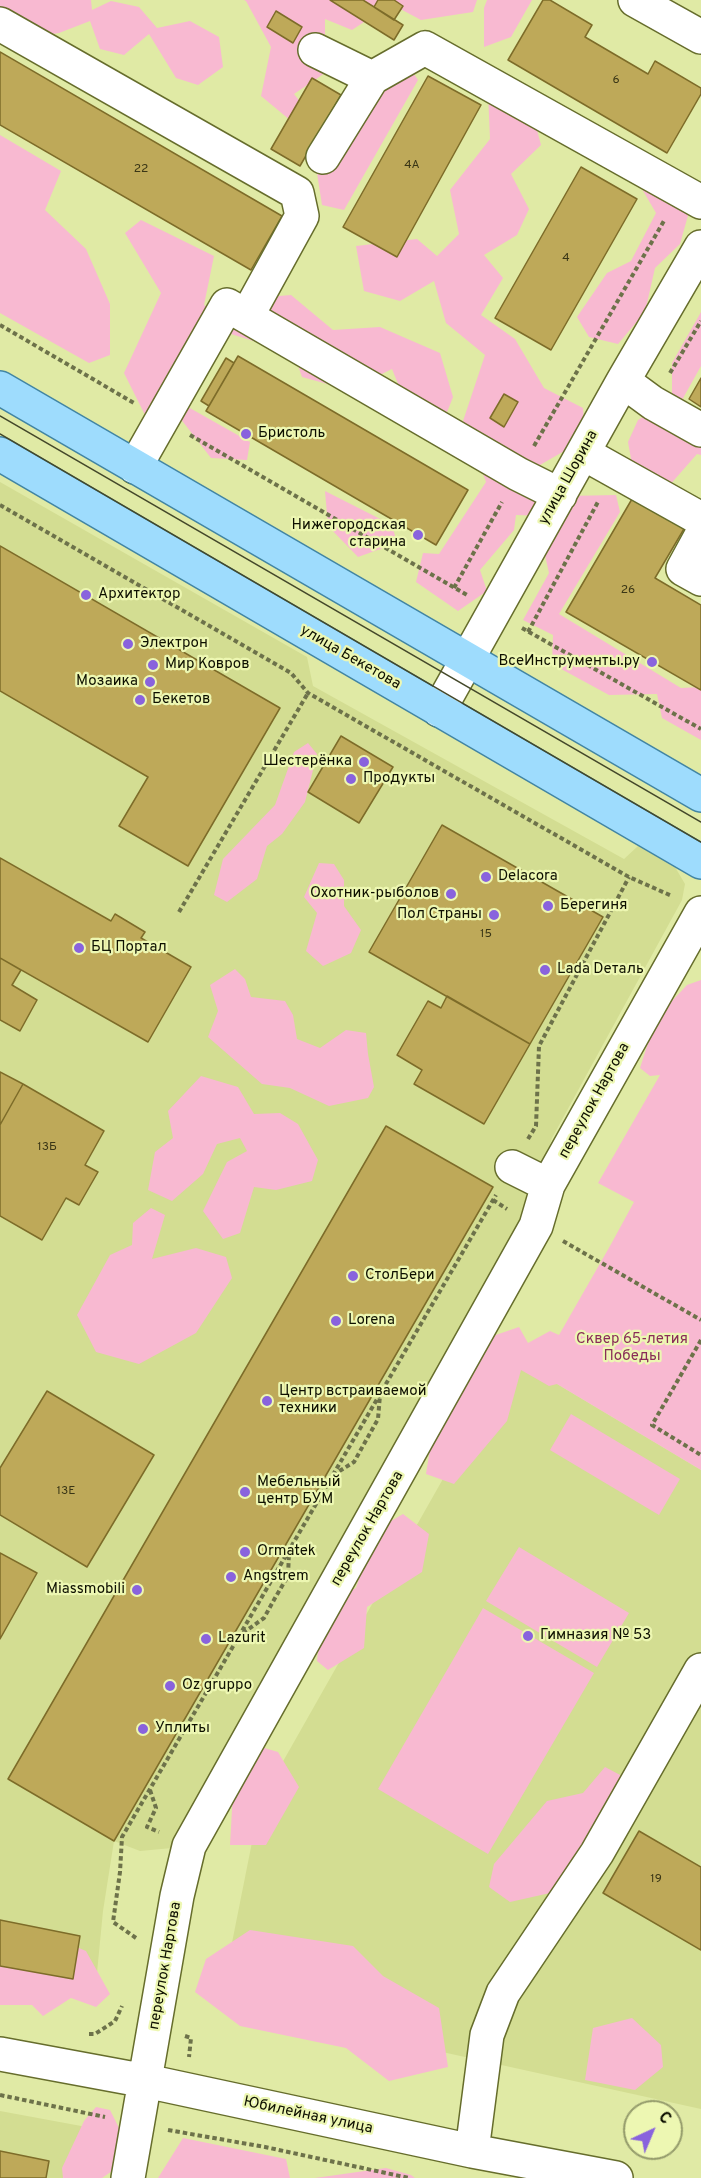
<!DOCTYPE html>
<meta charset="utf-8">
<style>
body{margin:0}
#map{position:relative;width:701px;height:2178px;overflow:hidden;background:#e0eaa5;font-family:Overpass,sans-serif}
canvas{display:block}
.north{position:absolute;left:623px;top:2100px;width:60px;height:60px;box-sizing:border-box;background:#edf7b2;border:2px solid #949b6b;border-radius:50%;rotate:44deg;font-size:16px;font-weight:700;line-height:24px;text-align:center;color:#0e1000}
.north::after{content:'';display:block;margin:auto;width:21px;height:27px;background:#8963dd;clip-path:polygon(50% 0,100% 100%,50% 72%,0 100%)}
</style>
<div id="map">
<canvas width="701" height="2178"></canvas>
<div class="north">С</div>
</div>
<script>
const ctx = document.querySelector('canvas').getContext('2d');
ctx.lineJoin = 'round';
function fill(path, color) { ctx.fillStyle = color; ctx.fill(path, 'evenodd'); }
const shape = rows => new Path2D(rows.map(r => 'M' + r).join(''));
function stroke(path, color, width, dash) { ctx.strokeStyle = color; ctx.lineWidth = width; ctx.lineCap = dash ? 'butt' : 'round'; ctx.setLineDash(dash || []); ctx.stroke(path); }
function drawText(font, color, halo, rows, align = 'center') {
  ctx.font = font + ' Overpass,sans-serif'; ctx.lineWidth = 4.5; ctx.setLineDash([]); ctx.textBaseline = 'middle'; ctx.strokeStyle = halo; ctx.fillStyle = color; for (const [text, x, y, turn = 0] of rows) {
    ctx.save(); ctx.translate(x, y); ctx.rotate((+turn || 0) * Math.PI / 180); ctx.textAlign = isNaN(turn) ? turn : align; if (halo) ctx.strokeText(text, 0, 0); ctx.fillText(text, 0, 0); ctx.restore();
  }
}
fill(shape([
 [0,482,307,657,313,686,624,859,638,846,675,867,685,884,682,900,552,1138,529,1211,172,1848,140,1851,114,1841,103,1911,96,1983,0,1966,0,691,148,777,120,826,188,866,280,709,0,546],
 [512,1357,701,1470,701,2109,220,2003,260,1802],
 [0,2111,92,2128,65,2178,0,2178]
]), '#d3dd92');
fill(shape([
 [0,0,91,0,92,10,111,1,139,7,157,28,190,21,219,37,223,67,198,85,176,78,149,34,124,55,100,49,90,21,59,33,0,42],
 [244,0,477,0,473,12,421,20,391,4,352,30,325,19,325,73,294,94,310,114,302,130,261,96,271,47,246,1],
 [487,0,532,0,511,37,484,47,484,8],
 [408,65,418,80,344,210,322,205,317,173,374,87],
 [488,92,528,96,541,145,511,174,529,209,517,235,484,255,503,278,481,315,515,339,544,388,583,408,585,439,540,465,549,502,543,516,516,515,514,530,480,570,487,591,458,611,416,582,423,553,439,554,486,482,463,421,485,355,446,323,434,281,400,301,364,291,356,246,417,239,437,256,459,234,450,190,490,139],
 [0,135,61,171,45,210,86,249,110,304,110,355,89,363,0,313],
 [650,177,689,212,680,244,655,268,645,312,618,344,589,337,577,317,607,273,631,261,656,213,642,189],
 [141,220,214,256,204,305,227,318,243,299,291,295,333,330,380,327,440,353,453,397,438,435,403,396,392,369,349,390,302,377,294,354,231,334,209,369,192,375,188,407,250,442,247,460,211,458,180,418,146,417,124,373,161,293,125,233],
 [701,312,701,366,682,400,701,412,701,455,697,454,668,487,634,475,628,442,638,420,672,399,672,363],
 [325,491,392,525,397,543,358,557,328,526],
 [616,495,620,512,559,614,681,688,701,687,701,740,662,718,657,694,609,695,552,664,553,635,523,620,549,573,542,542,567,496],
 [308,743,317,754,305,802,282,834,267,846,257,879,227,902,214,895,223,859,275,805,294,752],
 [319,863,334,864,344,880,344,906,361,930,351,953,323,966,306,951,317,913,304,897],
 [235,969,245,979,251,997,285,1001,293,1015,297,1039,320,1048,346,1030,366,1033,368,1054,374,1087,368,1098,329,1106,290,1088,262,1084,208,1037,218,1011,210,985],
 [701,980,701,1470,557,1384,549,1386,521,1370,507,1421,454,1484,426,1474,433,1430,490,1337,519,1327,528,1343,550,1331,559,1335,610,1246,634,1202,598,1183,660,1075,650,1076,640,1068,656,1018,687,985],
 [201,1076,238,1087,254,1114,280,1113,298,1124,318,1160,312,1181,276,1190,254,1187,240,1233,223,1239,203,1211,227,1162,247,1151,240,1138,217,1144,203,1174,172,1201,148,1190,155,1152,173,1138,168,1111],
 [151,1208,165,1215,152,1259,196,1248,226,1257,232,1278,196,1333,139,1364,96,1352,77,1315,110,1255,132,1245,133,1223],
 [571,1414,680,1479,659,1515,550,1450],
 [403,1514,429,1534,422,1572,367,1607,364,1648,328,1670,317,1661,323,1604,356,1588,374,1531],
 [519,1547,629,1613,597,1667,486,1601],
 [483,1608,594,1673,488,1854,378,1789],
 [261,1747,278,1752,299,1787,266,1845,230,1845,234,1774],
 [605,1767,624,1777,612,1813,550,1893,510,1902,489,1887,494,1864,547,1801,583,1793],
 [250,1930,353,1946,383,1976,439,2008,448,2067,389,2081,346,2048,240,2026,195,1992,206,1959],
 [0,1934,46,1934,86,1951,110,1994,96,2007,71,1998,43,2016,32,2005,0,2005],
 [632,2018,661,2045,663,2067,635,2090,585,2080,593,2028],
 [96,2107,110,2110,121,2132,115,2169,102,2178,63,2178,62,2168,84,2121],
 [183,2138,286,2159,290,2178,158,2178],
 [386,2168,411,2175,415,2178,315,2178]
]), '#f8b9d1');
const building = shape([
 [330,0,363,0,403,25,394,40,330,0],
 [378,0,394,0,403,6,394,20,374,7,378,0],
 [543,0,550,0,592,25,585,37,648,74,655,61,701,88,701,94,667,153,508,60,543,0],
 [276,11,302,27,293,43,267,27,276,11],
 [0,52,282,216,251,270,0,125,0,52],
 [428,76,481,105,397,257,343,227,428,76],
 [312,78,341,95,300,166,271,149,312,78],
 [581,167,637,199,551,350,495,318,581,167],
 [238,356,468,490,436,545,206,411,238,356],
 [226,358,234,363,209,406,201,401,226,358],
 [701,378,701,407,689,399,701,378],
 [504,394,518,402,504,427,490,418,504,394],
 [639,487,691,517,655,578,701,605,701,690,566,612,639,487],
 [0,546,280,708,188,866,119,826,148,777,0,691,0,546],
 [341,736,393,767,359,823,308,792,341,736],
 [442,825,603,917,530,1044,369,952,442,825],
 [0,858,111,921,115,914,145,932,141,938,191,967,148,1042,0,958,0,858],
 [0,958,21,970,12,985,37,1000,20,1031,0,1020,0,958],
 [447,996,530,1044,484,1124,414,1084,422,1070,397,1055,428,1001,441,1008,447,996],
 [0,1072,23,1084,0,1125,0,1072],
 [23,1084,104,1131,85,1165,98,1172,79,1205,66,1198,42,1240,0,1216,0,1125,23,1084],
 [386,1126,493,1187,114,1841,8,1779,386,1126],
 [47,1391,154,1455,87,1567,0,1515,0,1468,47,1391],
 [0,1553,37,1573,0,1639,0,1553],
 [639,1831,701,1867,701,1950,603,1893,639,1831],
 [0,1920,80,1936,73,1979,0,1966,0,1920],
 [0,2151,49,2161,46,2178,0,2178,0,2151]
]);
fill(building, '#bea959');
stroke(building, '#7d6c29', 1.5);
const minor = shape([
 [635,0,701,37],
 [0,24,297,193,302,216,247,316],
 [315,50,372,78],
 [323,157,372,78,425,48,701,202],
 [623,381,653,403,701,430],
 [583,453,701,519],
 [135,467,227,305,518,474,560,495],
 [701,536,683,569,701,579],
 [439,710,623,381,701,247],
 [512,1167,548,1185],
 [0,2054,146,2081,472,2151,616,2178],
 [472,2151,487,2035,503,1993,597,1853,701,1670],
 [128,2178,177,1896,189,1846,536,1226,548,1185,701,913]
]);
const major = shape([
 [0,388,701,795],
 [0,454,701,862]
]);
stroke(minor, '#666d2c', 36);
stroke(major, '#4285a3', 36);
stroke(shape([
 [0,325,134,403],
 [670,373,701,321],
 [190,435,467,595],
 [534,446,665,219],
 [0,505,291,673,308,693,629,877,672,896],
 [454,588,502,502],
 [522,628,701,729],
 [528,632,599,500],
 [179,912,308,693],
 [528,1139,536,1126,539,1046,629,877],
 [493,1200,507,1209],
 [563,1241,701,1320],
 [701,1340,652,1425,701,1455],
 [333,1475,354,1462,378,1419,380,1395],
 [243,1633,264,1618,275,1598,288,1576,289,1553],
 [150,1790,156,1808,147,1827,159,1832],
 [136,1938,113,1922,120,1872,122,1837,496,1195],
 [89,2034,95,2034,115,2021,122,2006],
 [185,2036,191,2038,189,2057],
 [0,2095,105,2117],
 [168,2130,265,2147,409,2178]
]), '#6d724a', 4, [4.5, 3]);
stroke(minor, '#fff', 33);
stroke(major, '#9edcfd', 33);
stroke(shape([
 [0,416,701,822],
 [0,434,701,842]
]), '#44482a', 1.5);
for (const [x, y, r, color] of [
 [246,434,6,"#8963dd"],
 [418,535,6,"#8963dd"],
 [86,595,6,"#8963dd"],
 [128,644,6,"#8963dd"],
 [652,662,6,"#8963dd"],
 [153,665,6,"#8963dd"],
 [150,682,6,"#8963dd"],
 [140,700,6,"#8963dd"],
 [364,762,6,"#8963dd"],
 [351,779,6,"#8963dd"],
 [486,877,6,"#8963dd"],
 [451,894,6,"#8963dd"],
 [548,906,6,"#8963dd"],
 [494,915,6,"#8963dd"],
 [79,948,6,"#8963dd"],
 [545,970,6,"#8963dd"],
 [353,1276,6,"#8963dd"],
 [336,1321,6,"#8963dd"],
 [267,1401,6,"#8963dd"],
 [245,1492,6,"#8963dd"],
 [245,1552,6,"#8963dd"],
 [231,1577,6,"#8963dd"],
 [137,1590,6,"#8963dd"],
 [528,1636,6,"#8963dd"],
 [206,1639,6,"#8963dd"],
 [170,1686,6,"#8963dd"],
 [143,1729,6,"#8963dd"]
]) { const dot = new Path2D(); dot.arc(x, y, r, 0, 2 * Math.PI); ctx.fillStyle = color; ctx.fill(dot); stroke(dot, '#edf7b2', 2); }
drawText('12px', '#3a3616', null, [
 ["6",616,81],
 ["4А",412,166],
 ["22",141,170],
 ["4",566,259],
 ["26",628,591],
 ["15",486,935],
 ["13Б",47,1148],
 ["13Е",66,1492],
 ["19",656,1880]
]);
drawText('15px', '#0e1000', '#edf7b2', [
 ["Бристоль",258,434],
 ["Нижегородская",406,526,"right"],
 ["старина",406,543,"right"],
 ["Архитектор",98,595],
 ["Электрон",140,644],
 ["ВсеИнструменты.ру",640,662,"right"],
 ["Мир Ковров",165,665],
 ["Мозаика",138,682,"right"],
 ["Бекетов",152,700],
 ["Шестерёнка",352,762,"right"],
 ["Продукты",363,779],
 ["Delacora",498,877],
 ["Охотник-рыболов",439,894,"right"],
 ["Берегиня",560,906],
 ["Пол Страны",482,915,"right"],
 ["БЦ Портал",91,948],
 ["Lada Dеталь",557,970],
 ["СтолБери",365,1276],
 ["Lorena",348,1321],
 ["Центр встраиваемой",279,1392],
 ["техники",279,1409],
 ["Мебельный",257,1483],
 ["центр БУМ",257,1500],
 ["Ormatek",257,1552],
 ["Angstrem",243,1577],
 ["Miassmobili",125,1590,"right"],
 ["Гимназия № 53",540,1636],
 ["Lazurit",218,1639],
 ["Oz gruppo",182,1686],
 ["Уплиты",155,1729]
], 'left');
drawText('15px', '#0e1000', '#edf7b2', [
 ["улица Шорина",569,478,-61],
 ["улица Бекетова",350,658,30],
 ["переулок Нартова",595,1101,-61],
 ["переулок Нартова",368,1529,-60],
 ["переулок Нартова",166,1966,-80],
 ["Юбилейная улица",308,2116,12]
]);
drawText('15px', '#892d58', '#edf7b2', [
 ["Сквер 65-летия",632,1340],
 ["Победы",632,1357]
]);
</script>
